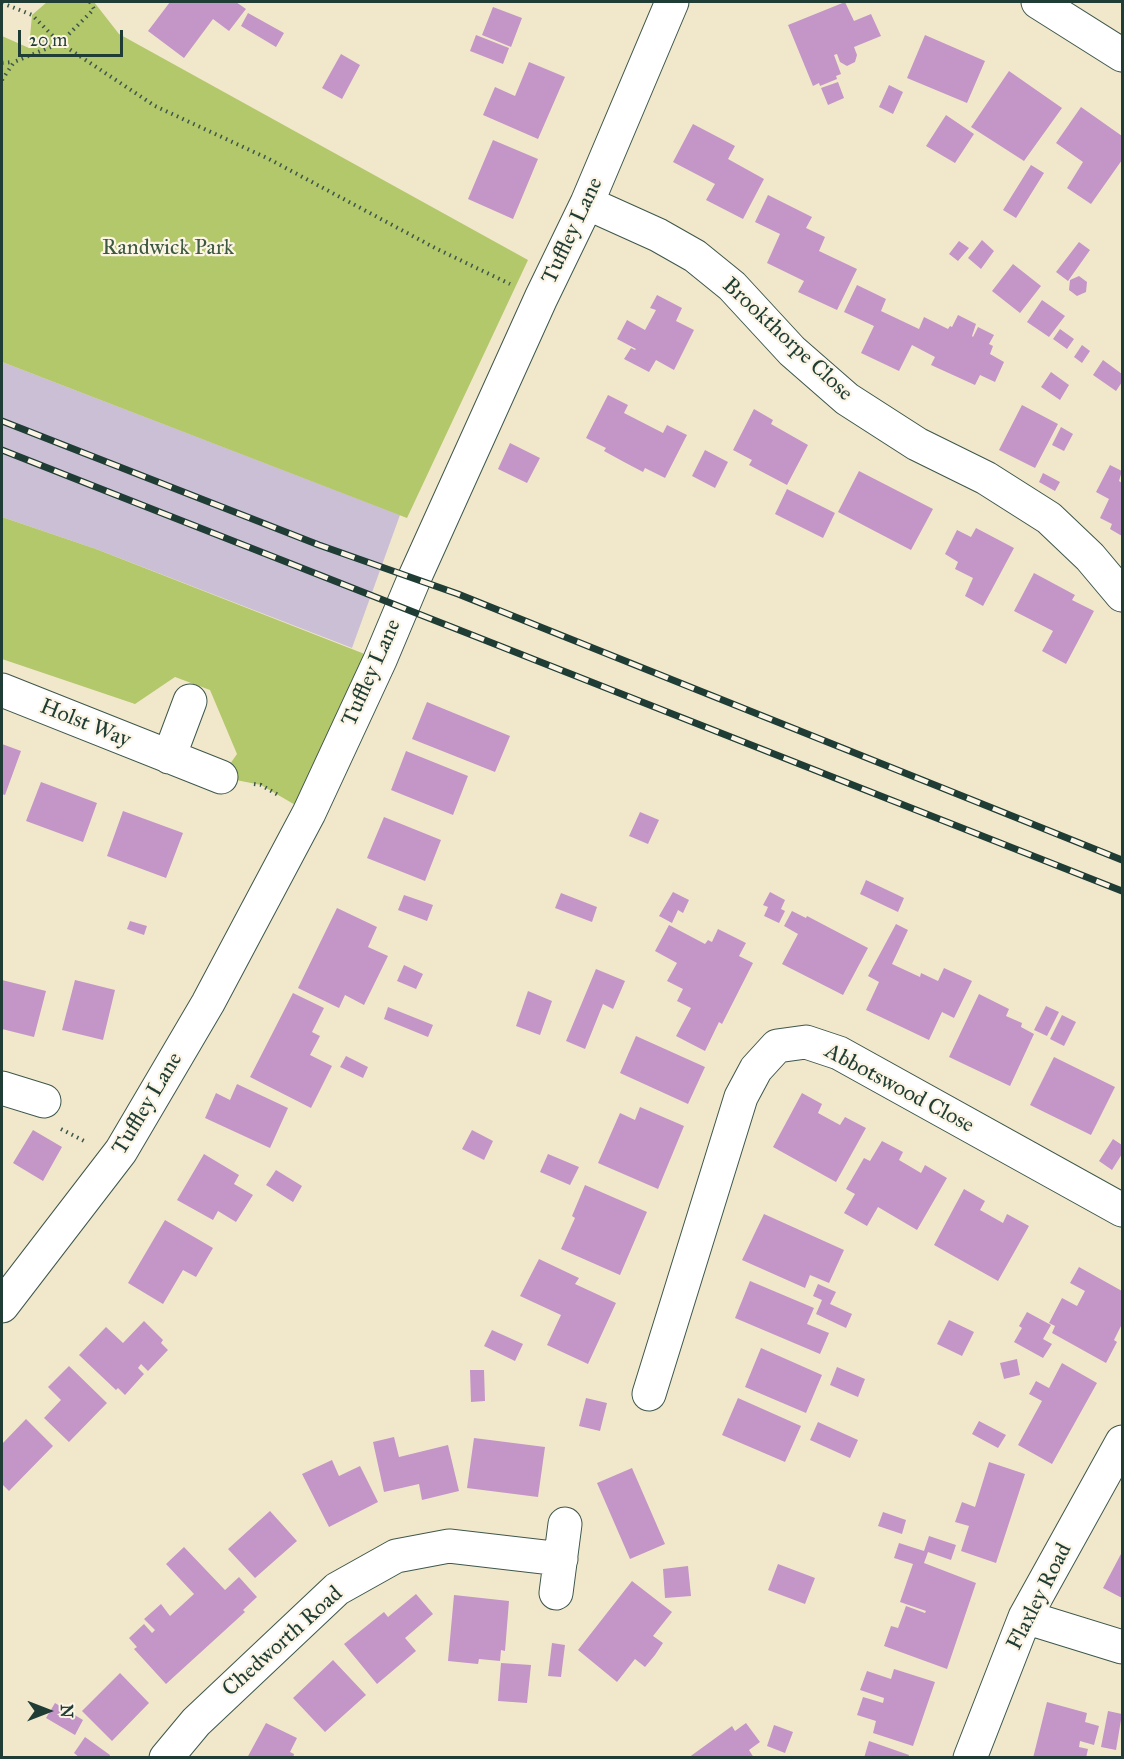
<!DOCTYPE html>
<style>
body{margin:0}
#map{position:relative;width:1124px;height:1759px;overflow:hidden;background:#f1e8cc;font-family:"IM FELL Great Primer",serif}
canvas{display:block}
.frame{position:absolute;inset:0;border:3px solid #1f3d34;pointer-events:none}
.north{position:absolute;left:18px;top:1681px;width:60px;height:60px;-webkit-text-stroke:4px #fcf5e5;paint-order:stroke;rotate:90deg;font-size:16px;font-weight:700;line-height:24px;text-align:center;color:#1f3d34}
.north::after{content:'';display:block;margin:auto;width:21px;height:27px;background:#1f3d34;clip-path:polygon(50% 0,100% 100%,50% 72%,0 100%)}
.scale{position:absolute;left:18px;top:30px;width:105px;height:27px;box-sizing:border-box;border:3px solid #1f3d34;border-top:0;padding-left:8px;font-size:18px;line-height:21px;white-space:nowrap;color:#1f3d34;-webkit-text-stroke:4px #fcf5e5;paint-order:stroke}
</style>
<div id="map">
<canvas width="1124" height="1759"></canvas>
<div class="frame"></div>
<div class="north">N</div>
<div class="scale">20 m</div>
</div>
<script>
const ctx = document.querySelector('canvas').getContext('2d');
ctx.lineJoin = 'round';
function fill(path, color) { ctx.fillStyle = color; ctx.fill(path, 'evenodd'); }
const shape = rows => new Path2D(rows.map(r => 'M' + r).join(''));
function stroke(path, color, width, dash) { ctx.strokeStyle = color; ctx.lineWidth = width; ctx.lineCap = dash ? 'butt' : 'round'; ctx.setLineDash(dash || []); ctx.stroke(path); }
function drawText(font, color, halo, rows, align = 'center') {
  ctx.font = font + ' "IM FELL Great Primer",serif'; ctx.lineWidth = 4.5; ctx.setLineDash([]); ctx.textBaseline = 'middle'; ctx.strokeStyle = halo; ctx.fillStyle = color; for (const [text, x, y, turn = 0] of rows) {
    ctx.save(); ctx.translate(x, y); ctx.rotate((+turn || 0) * Math.PI / 180); ctx.textAlign = isNaN(turn) ? turn : align; if (halo) ctx.strokeText(text, 0, 0); ctx.fillText(text, 0, 0); ctx.restore();
  }
}
fill(shape([
 [2,362,400,515,352,648,96,549,2,517]
]), '#cbbfd5');
fill(shape([
 [47,2,94,2,119,34,528,260,407,518,2,362,2,36,29,48,32,15],
 [2,517,96,549,380,660,309,813,261,785,221,777,237,754,210,690,175,677,135,704,2,659]
]), '#b3c76b');
fill(shape([
 [170,2,236,2,246,9,229,31,213,19,184,58,148,31],
 [845,2,854,21,871,14,881,36,854,47,857,55,855,62,847,66,840,62,837,54,834,55,841,74,836,76,837,79,820,86,819,83,813,86,788,25],
 [493,7,522,18,511,47,482,35],
 [248,13,284,33,276,47,241,26],
 [476,35,509,48,503,64,470,51],
 [925,35,985,61,967,103,907,78],
 [341,54,360,65,342,99,322,88],
 [529,62,565,77,538,139,483,115,495,87,515,96],
 [1009,71,1062,108,1024,161,971,127],
 [838,82,844,98,828,105,821,88],
 [889,85,903,92,893,114,879,107],
 [1081,107,1122,136,1122,160,1091,204,1067,188,1083,162,1056,143],
 [946,115,974,134,955,163,926,146],
 [693,124,735,146,728,159,764,179,743,219,706,200,715,184,673,162],
 [493,140,538,159,513,219,468,199],
 [1031,165,1044,173,1016,218,1003,210],
 [768,195,812,217,806,228,825,237,819,251,857,269,837,310,798,292,804,281,767,263,780,234,755,222],
 [982,240,994,251,981,269,968,258],
 [959,241,969,248,958,261,949,254],
 [1079,242,1090,250,1068,281,1056,272],
 [1013,264,1041,286,1020,313,992,291],
 [1079,276,1087,282,1086,292,1077,296,1069,290,1070,280],
 [857,285,886,299,881,311,919,329,924,317,948,329,950,326,952,327,958,315,976,324,972,336,973,337,978,327,994,335,989,344,993,346,990,354,1004,362,995,382,980,375,975,385,931,365,935,357,912,345,899,371,861,353,874,326,844,312],
 [657,295,682,308,676,321,694,330,674,370,656,360,649,372,624,359,631,348,635,350,636,349,617,339,627,320,645,330,656,310,650,308],
 [1042,300,1065,316,1049,337,1027,322],
 [1060,329,1074,339,1067,349,1053,339],
 [1082,345,1090,351,1082,363,1074,357],
 [1103,360,1122,374,1122,382,1116,391,1093,375],
 [1051,372,1069,385,1060,400,1041,387],
 [608,395,628,405,624,413,663,433,667,425,687,435,665,478,645,468,643,472,624,462,604,451,606,448,586,438],
 [1022,405,1058,424,1035,468,999,450],
 [754,409,773,420,771,424,808,445,787,485,749,465,752,460,733,450],
 [1061,427,1073,434,1064,451,1052,445],
 [510,443,540,458,527,483,498,469],
 [705,450,728,462,715,488,692,476],
 [1110,465,1122,471,1119,481,1122,483,1122,536,1110,529,1112,524,1100,518,1109,499,1096,492],
 [859,471,933,509,911,550,838,512],
 [1043,473,1060,482,1055,491,1039,482],
 [787,489,835,513,823,538,775,514],
 [976,528,1014,548,983,606,965,596,973,578,955,569,958,562,945,554,957,530,971,537],
 [1034,573,1075,595,1072,600,1094,611,1066,664,1042,651,1053,631,1014,611],
 [427,702,510,736,495,772,412,739],
 [2,744,21,751,5,795,2,794],
 [406,751,468,776,453,815,391,790],
 [41,782,97,803,83,842,26,821],
 [123,811,183,833,166,878,107,856],
 [640,812,659,820,648,844,629,836],
 [384,817,441,840,425,881,367,858],
 [866,880,904,898,898,912,860,894],
 [673,892,689,900,683,913,678,910,672,923,659,916],
 [770,892,785,900,781,909,785,911,779,923,764,916,768,907,763,905],
 [561,893,597,907,592,922,555,908],
 [404,895,433,905,427,921,398,910],
 [337,908,377,927,368,947,388,956,364,1005,345,995,339,1008,298,988],
 [792,911,806,918,807,916,868,948,843,995,782,964,798,934,784,926],
 [130,921,147,926,144,935,127,929],
 [896,924,908,930,892,964,920,977,921,973,938,981,944,968,972,981,954,1018,942,1012,929,1040,866,1010,879,982,868,976],
 [669,925,705,944,708,940,712,942,718,929,746,943,739,956,753,963,722,1024,719,1022,705,1051,676,1036,691,1008,677,1001,683,989,667,981,677,963,655,951],
 [404,965,423,974,416,989,397,981],
 [596,969,625,981,613,1009,603,1004,585,1049,566,1041],
 [2,980,46,991,34,1037,2,1029],
 [75,980,115,990,103,1040,62,1030],
 [528,991,552,1001,540,1035,516,1026],
 [293,993,324,1008,312,1032,320,1036,310,1055,332,1066,311,1108,250,1077],
 [979,994,1009,1009,1006,1016,1022,1023,1021,1027,1034,1034,1010,1086,949,1057],
 [1046,1006,1059,1012,1047,1036,1034,1030],
 [388,1007,433,1025,428,1037,384,1019],
 [1062,1015,1076,1022,1064,1046,1050,1039],
 [636,1036,705,1067,688,1104,620,1073],
 [346,1056,368,1067,363,1078,340,1067],
 [1054,1057,1115,1087,1091,1135,1030,1105],
 [237,1084,288,1108,270,1148,205,1118,216,1093,230,1100],
 [802,1093,822,1104,818,1113,840,1125,845,1117,866,1128,836,1182,773,1147],
 [640,1107,684,1126,658,1189,598,1163,620,1113,635,1120],
 [33,1130,62,1147,43,1181,13,1163],
 [472,1130,493,1141,484,1160,462,1149],
 [1113,1139,1122,1145,1122,1154,1112,1170,1099,1161],
 [882,1141,903,1152,899,1160,921,1173,925,1165,947,1178,917,1230,878,1207,867,1226,844,1213,855,1194,846,1189,864,1158,870,1161],
 [204,1154,239,1175,234,1184,253,1195,236,1222,218,1211,213,1220,177,1200],
 [548,1154,579,1167,570,1185,540,1172],
 [276,1170,302,1186,293,1202,266,1185],
 [585,1185,647,1212,620,1275,561,1249,575,1218,572,1216],
 [964,1189,985,1201,980,1210,1003,1223,1007,1214,1029,1226,998,1281,934,1245],
 [764,1214,844,1250,829,1283,810,1275,805,1288,742,1260],
 [165,1220,213,1248,196,1277,183,1270,163,1304,128,1283],
 [539,1259,579,1278,575,1284,616,1303,588,1364,547,1345,561,1315,520,1296],
 [1079,1267,1122,1291,1122,1324,1114,1340,1117,1342,1106,1363,1052,1333,1055,1326,1049,1323,1062,1298,1077,1306,1085,1291,1070,1283],
 [750,1281,814,1308,807,1324,829,1333,820,1354,735,1318],
 [818,1284,836,1292,830,1304,852,1314,846,1328,816,1314,822,1300,813,1296],
 [1027,1312,1051,1325,1043,1339,1052,1344,1043,1358,1014,1342,1022,1328,1019,1326],
 [949,1320,974,1332,962,1356,937,1344],
 [144,1321,163,1340,161,1343,168,1350,148,1371,141,1364,138,1368,144,1374,125,1395,118,1388,116,1390,79,1355,106,1327,123,1343],
 [492,1330,523,1344,515,1361,484,1346],
 [761,1348,822,1375,806,1413,745,1387],
 [1017,1359,1020,1375,1004,1379,1000,1363],
 [1062,1363,1097,1383,1052,1464,1018,1445,1042,1401,1029,1394,1036,1381,1049,1388],
 [69,1366,107,1403,69,1442,44,1418,61,1400,48,1387],
 [837,1367,865,1379,858,1397,830,1385],
 [470,1370,484,1370,485,1401,471,1402],
 [586,1398,607,1403,600,1431,579,1426],
 [738,1398,801,1426,785,1462,722,1435],
 [26,1419,53,1446,9,1491,2,1484,2,1444],
 [979,1421,1006,1435,998,1448,972,1434],
 [818,1422,858,1440,850,1458,810,1440],
 [394,1437,399,1457,448,1445,459,1491,422,1500,419,1484,384,1492,373,1442],
 [474,1438,545,1447,538,1497,467,1488],
 [332,1460,339,1476,360,1466,378,1502,329,1527,302,1474],
 [989,1462,1025,1474,996,1563,961,1551,969,1526,955,1522,962,1502,975,1507],
 [632,1468,665,1544,630,1559,597,1483],
 [270,1511,297,1541,255,1578,228,1549],
 [883,1512,906,1520,902,1534,878,1526],
 [929,1536,956,1545,951,1560,928,1552,924,1563,976,1583,947,1669,884,1646,891,1626,898,1628,906,1606,925,1613,926,1611,900,1602,913,1564,894,1558,899,1543,924,1551],
 [184,1547,225,1590,239,1577,257,1597,243,1610,245,1612,166,1684,134,1649,137,1647,129,1638,144,1624,152,1633,155,1630,144,1619,161,1604,170,1616,194,1594,166,1564],
 [1122,1552,1122,1598,1103,1588],
 [778,1564,815,1578,805,1604,768,1590],
 [688,1566,691,1596,665,1598,663,1569],
 [632,1581,672,1612,653,1636,663,1643,655,1655,645,1667,635,1659,617,1682,578,1650],
 [416,1594,433,1614,405,1638,416,1651,377,1684,344,1644,384,1612,388,1617],
 [454,1595,509,1601,505,1651,501,1650,500,1661,479,1659,478,1664,448,1661],
 [552,1643,565,1645,561,1677,548,1676],
 [333,1660,366,1695,325,1732,293,1698],
 [501,1663,531,1665,527,1703,498,1701],
 [894,1669,935,1682,913,1746,873,1733,876,1721,857,1715,863,1697,883,1703,884,1698,860,1690,867,1671,891,1679],
 [120,1673,149,1703,112,1741,82,1711],
 [1047,1702,1087,1713,1085,1722,1099,1726,1094,1745,1080,1741,1079,1747,1088,1749,1086,1758,1033,1758],
 [55,1703,83,1720,75,1735,46,1718],
 [1108,1711,1122,1714,1116,1750,1101,1747],
 [266,1723,297,1738,290,1752,294,1754,293,1758,247,1758],
 [746,1723,760,1742,749,1750,754,1758,688,1758,732,1726,735,1731],
 [774,1725,793,1732,785,1753,767,1746],
 [85,1737,110,1755,109,1758,80,1758,74,1753],
 [869,1741,909,1755,908,1758,864,1758]
]), '#c495c7');
const minor = shape([
 [1038,2,1122,55],
 [587,203,658,235,695,256,732,286,792,351,847,399,917,444,986,478,1049,518,1090,557,1122,595],
 [2,690,221,777],
 [169,757,190,701],
 [2,1088,44,1101],
 [2,1306,121,1151,208,1003,309,813,380,660,414,579,541,298,587,203,672,2],
 [649,1394,741,1097,756,1069,777,1046,806,1042,839,1053,1122,1210],
 [556,1593,565,1524],
 [1025,1617,1122,1647],
 [166,1758,196,1722,337,1589,396,1556,449,1546,561,1559],
 [970,1758,1025,1617,1122,1442]
]);
stroke(minor, '#3e574b', 35);
stroke(shape([
 [2,3,32,15,60,43,155,106,269,159,437,249,510,284],
 [2,63,13,62],
 [2,80,14,62,60,43,94,9,90,2],
 [254,784,261,785,280,796],
 [61,1129,86,1142]
]), '#3e574b', 4, [1.5, 4.5]);
stroke(minor, '#fff', 33);
const rail = shape([
 [2,421,319,545,458,594,1122,860],
 [2,450,1122,891]
]);
stroke(rail, '#1f3d34', 7);
stroke(rail, '#fcf5e5', 4.5, [14]);
drawText('22px', '#1f3d34', '#fcf5e5', [
 ["Tuffley Lane",573,231,-65],
 ["Brookthorpe Close",787,340,43],
 ["Tuffley Lane",372,673,-66],
 ["Holst Way",85,724,22],
 ["Abbotswood Close",899,1089,28],
 ["Tuffley Lane",148,1104,-59],
 ["Flaxley Road",1040,1597,-63],
 ["Chedworth Road",283,1642,-42]
]);
drawText('22px', '#3d593f', '#fcf5e5', [
 ["Randwick Park",168,249]
]);
</script>
